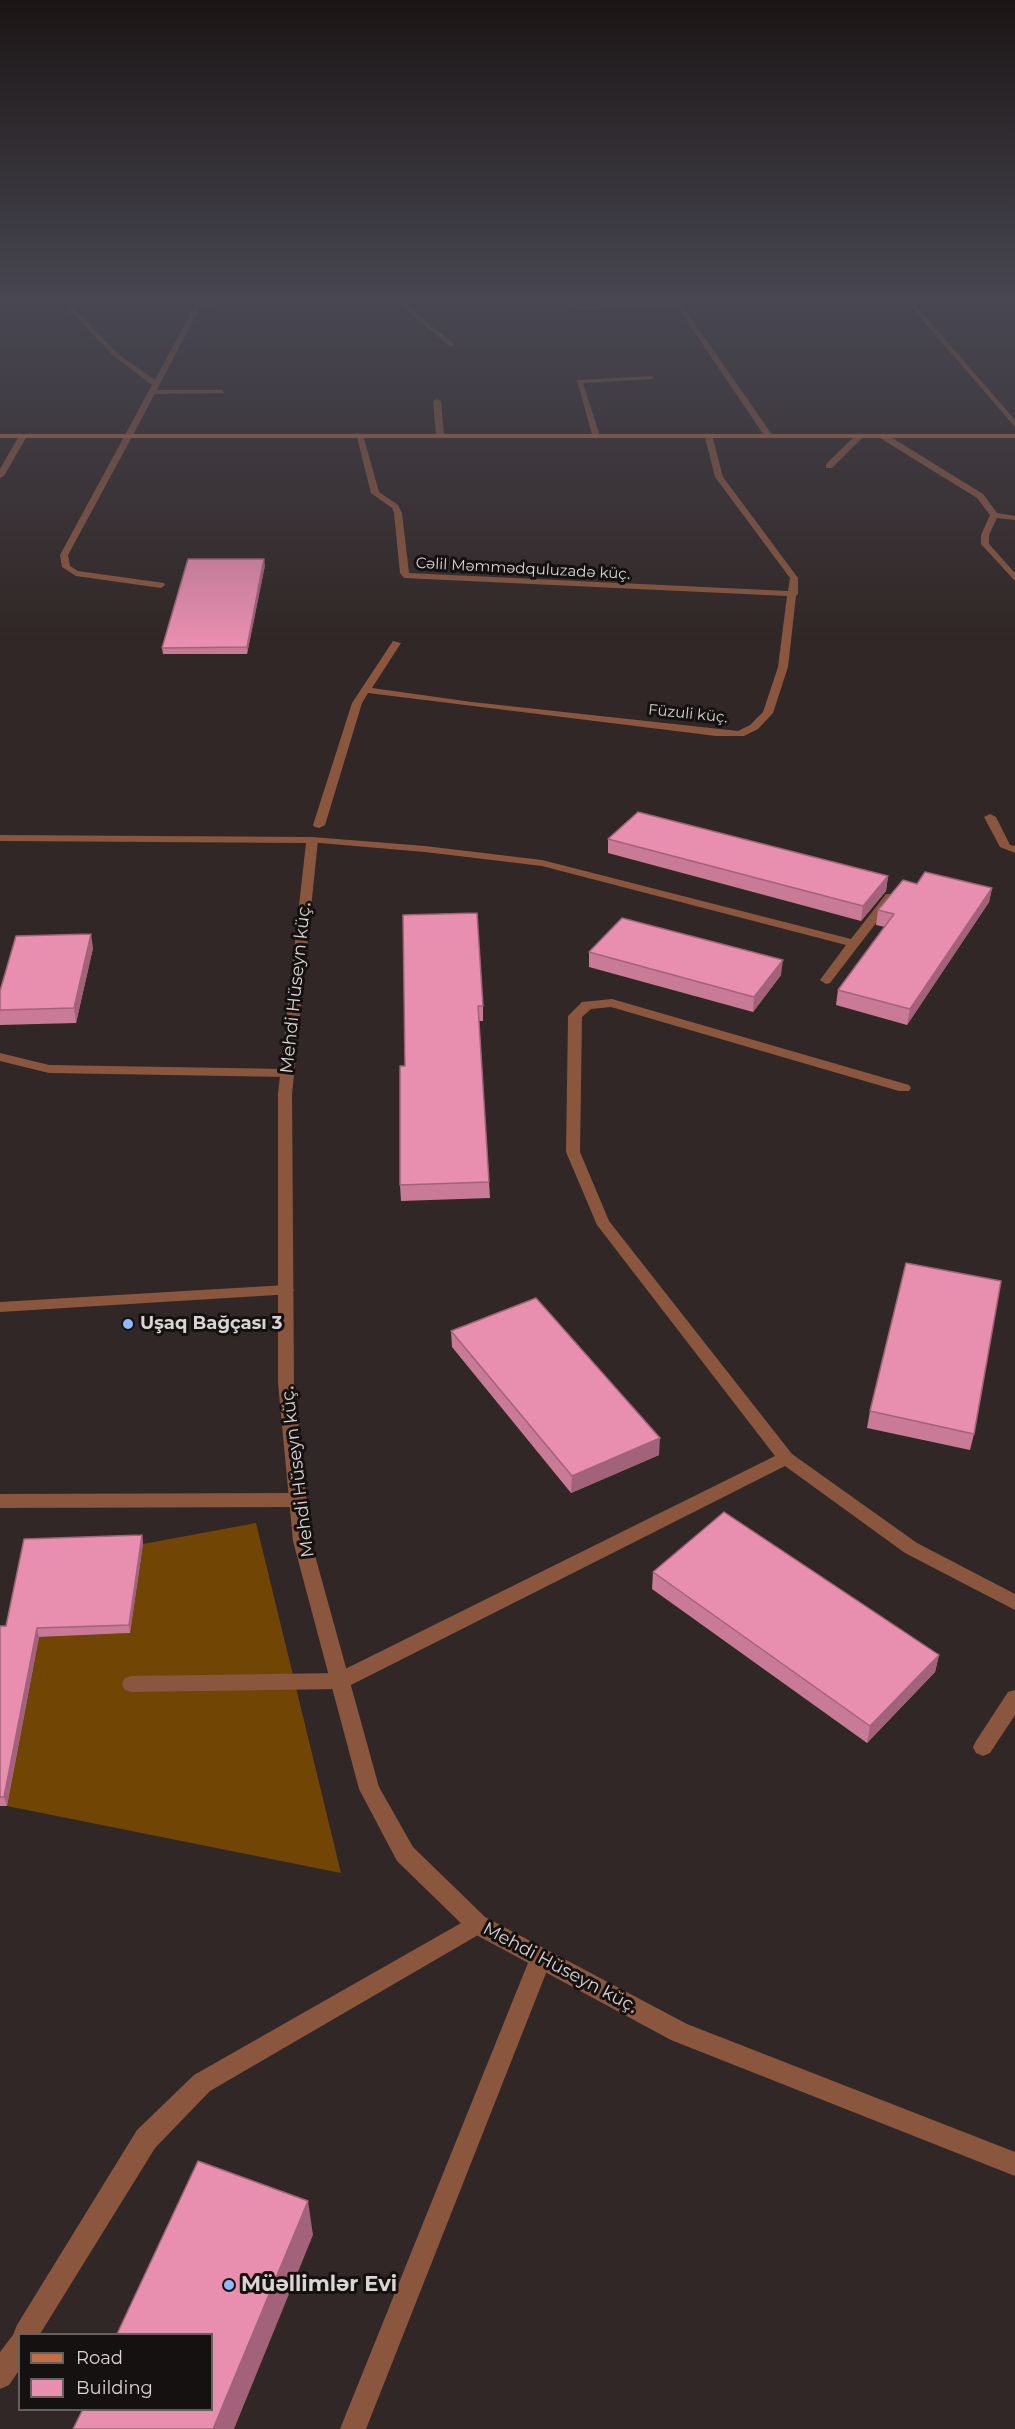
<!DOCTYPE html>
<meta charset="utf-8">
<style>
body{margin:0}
#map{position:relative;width:1015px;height:2429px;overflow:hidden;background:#312726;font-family:Montserrat,sans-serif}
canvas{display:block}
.legend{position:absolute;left:18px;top:2333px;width:195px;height:78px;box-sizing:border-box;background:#161111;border:2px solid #655f5f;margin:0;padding:8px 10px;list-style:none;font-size:18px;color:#dbd4d4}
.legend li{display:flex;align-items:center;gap:12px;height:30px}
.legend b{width:30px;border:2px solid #655f5f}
</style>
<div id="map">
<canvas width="1015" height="2429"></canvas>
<ul class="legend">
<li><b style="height:8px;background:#c16d45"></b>Road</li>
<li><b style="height:16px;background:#e88eaf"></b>Building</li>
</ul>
</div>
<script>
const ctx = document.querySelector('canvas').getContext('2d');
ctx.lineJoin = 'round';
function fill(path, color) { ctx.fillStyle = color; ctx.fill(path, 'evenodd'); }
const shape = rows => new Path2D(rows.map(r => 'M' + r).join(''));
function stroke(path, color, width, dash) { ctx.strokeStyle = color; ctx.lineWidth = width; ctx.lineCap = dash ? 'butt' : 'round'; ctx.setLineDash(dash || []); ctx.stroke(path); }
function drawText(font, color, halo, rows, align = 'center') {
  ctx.font = font + ' Montserrat,sans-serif'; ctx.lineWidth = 6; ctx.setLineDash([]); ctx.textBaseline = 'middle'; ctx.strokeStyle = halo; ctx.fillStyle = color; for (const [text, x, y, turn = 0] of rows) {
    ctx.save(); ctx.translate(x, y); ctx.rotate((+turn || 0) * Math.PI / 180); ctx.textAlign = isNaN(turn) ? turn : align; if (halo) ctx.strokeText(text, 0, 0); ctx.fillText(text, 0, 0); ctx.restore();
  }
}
fill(shape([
 [256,1523,341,1873,7,1806,39,1637,130,1633,143,1544]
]), '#714604');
fill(shape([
 [222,390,224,393,152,394,149,392,152,390,222,390],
 [129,433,133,435,68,555,70,566,78,571,164,583,165,585,161,588,76,576,62,567,60,555,125,435,129,433],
 [0,1053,49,1065,287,1069,294,1073,287,1077,49,1073,0,1061,0,1053],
 [286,1285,294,1290,292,1294,0,1312,0,1302,286,1285],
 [340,1673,347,1675,350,1681,347,1687,340,1689,132,1692,125,1690,122,1684,125,1678,132,1676,340,1673],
 [477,1914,485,1917,488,1924,485,1931,210,2091,155,2148,40,2334,20,2334,20,2369,9,2385,0,2389,0,2352,13,2335,17,2325,137,2130,194,2075,477,1914],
 [541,1948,549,1951,552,1958,366,2429,340,2429,530,1958,533,1951,541,1948]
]), '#8b563e');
fill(shape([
 [60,301,67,301,118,354,155,380,197,301,203,301,202,304,247,301,200,308,133,435,129,437,125,435,152,385,114,356,60,301],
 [395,301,402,301,454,344,454,346,450,346,395,301],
 [557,301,596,306,675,304,673,301,679,301,773,436,766,438,678,308,576,309,557,301],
 [906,301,912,301,1015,420,1015,427,906,301],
 [654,376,652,379,583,383,600,436,593,438,577,380,654,376],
 [437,399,441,401,444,435,440,437,436,435,433,401,437,399],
 [356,433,363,435,379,492,398,505,402,513,409,573,788,591,790,578,715,477,705,437,712,435,723,477,798,578,798,594,796,596,788,667,773,713,758,729,744,736,716,736,368,693,362,703,325,825,319,828,315,827,313,825,352,703,393,641,401,643,372,688,472,702,738,731,750,725,763,712,778,667,787,596,404,578,400,573,394,513,392,508,371,493,356,433],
 [857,434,864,436,832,468,826,468,826,464,857,434],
 [880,434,886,434,983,494,997,513,1015,516,1015,520,997,518,989,535,989,544,1015,573,1015,581,981,544,981,535,990,515,977,498,880,438,880,434],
 [990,814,996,817,1010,845,1015,846,1015,853,1000,847,984,817,990,814],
 [312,837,425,846,542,860,851,939,886,894,894,894,896,897,830,983,826,984,820,980,846,945,542,866,425,852,308,842,308,838,312,837],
 [612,999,909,1085,911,1088,909,1091,899,1091,611,1007,591,1009,582,1017,580,1152,609,1221,792,1454,917,1543,1015,1594,1015,1610,905,1553,785,1466,347,1687,340,1689,333,1687,330,1681,333,1675,775,1456,597,1225,566,1152,568,1016,582,1002,612,999],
 [298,1493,304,1495,307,1500,304,1505,298,1507,0,1508,0,1494,298,1493],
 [1015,1690,1015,1715,990,1753,983,1756,976,1753,973,1747,976,1741,1008,1692,1015,1690]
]), '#8b563e');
fill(shape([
 [23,434,27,436,4,476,0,478,0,469,19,436,23,434],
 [0,835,312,837,318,840,292,1094,294,1383,311,1541,379,1787,413,1847,485,1917,687,2024,1015,2152,1015,2176,671,2040,469,1931,397,1861,359,1789,293,1541,278,1383,278,1094,306,843,0,841,0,835]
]), '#8b563e');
fill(shape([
 [0,434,1015,434,1015,438,0,438,0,434]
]), '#c16d45');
fill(shape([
 [265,565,247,654,163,654,162,648],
 [608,839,888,876,886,891,861,921,608,853],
 [992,888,989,902,907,1025,836,1005,838,990,885,927,876,925,878,910],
 [403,915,483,1006,483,1021,479,1021,489,1182,490,1198,401,1201,400,1185,405,1066],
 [93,948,76,1023,0,1025,0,991],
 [589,952,781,975,753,1012,589,967],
 [451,1331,659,1455,571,1493,452,1347],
 [870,1411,974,1434,970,1450,867,1428],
 [142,1535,143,1544,130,1633,39,1637,7,1806,0,1806,0,1626,6,1626],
 [653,1572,939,1655,935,1672,867,1743,652,1589]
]), '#c87a96');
fill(shape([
 [264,559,265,565,247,654,247,647],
 [888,876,886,891,861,921,863,906],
 [992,888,989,902,907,1025,910,1009],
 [91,934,93,948,76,1023,74,1008],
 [783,960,781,975,753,1012,754,997],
 [660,1438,659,1455,571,1493,572,1476],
 [142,1535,143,1544,130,1633,129,1625],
 [37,1628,39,1637,7,1806,4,1797],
 [939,1655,935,1672,867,1743,870,1726],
 [308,2201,313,2235,234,2429,213,2429]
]), '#a2637a');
const building = shape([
 [188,559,264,559,247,647,162,648,188,559],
 [638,812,888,876,863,906,608,839,638,812],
 [925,872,992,888,910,1009,838,990,894,914,878,910,903,880,917,884,925,872],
 [477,913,483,1006,478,1006,489,1182,400,1185,400,1066,405,1066,403,915,477,913],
 [622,918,783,960,754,997,589,952,622,918],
 [91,934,74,1008,0,1010,0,991,16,936,91,934],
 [906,1263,1001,1281,974,1434,870,1411,906,1263],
 [536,1298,660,1438,572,1476,451,1331,536,1298],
 [724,1512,939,1655,870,1726,653,1572,724,1512],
 [142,1535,129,1625,37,1628,4,1797,0,1797,0,1626,6,1626,24,1539,142,1535],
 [198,2161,308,2201,213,2429,73,2429,83,2409,212,2409,212,2334,117,2334,198,2161]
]);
fill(building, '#e88eaf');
stroke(building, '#a2637a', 1.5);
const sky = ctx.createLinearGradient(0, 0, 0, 641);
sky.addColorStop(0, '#1b1515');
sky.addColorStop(0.47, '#484752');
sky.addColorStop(1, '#48475200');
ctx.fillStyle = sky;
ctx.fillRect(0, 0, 1015, 641);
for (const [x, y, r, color] of [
 [128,1324,6,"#8fb8fd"],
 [229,2285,6,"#8fb8fd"]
]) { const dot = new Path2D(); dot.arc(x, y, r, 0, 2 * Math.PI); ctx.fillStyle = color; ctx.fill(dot); stroke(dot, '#161111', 2); }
drawText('15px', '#dbd4d4', '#161111', [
 ["Cəlil Məmmədquluzadə küç.",523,569,3],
 ["Füzuli küç.",688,714,6]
]);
drawText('18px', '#dbd4d4', '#161111', [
 ["Mehdi Hüseyn küç.",296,988,-84],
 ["Mehdi Hüseyn küç.",298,1472,-97],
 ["Mehdi Hüseyn küç.",560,1968,28]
]);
drawText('bold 18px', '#dbd4d4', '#161111', [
 ["Uşaq Bağçası 3",140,1324]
], 'left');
drawText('bold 21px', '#dbd4d4', '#161111', [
 ["Müəllimlər Evi",241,2285]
], 'left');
</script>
